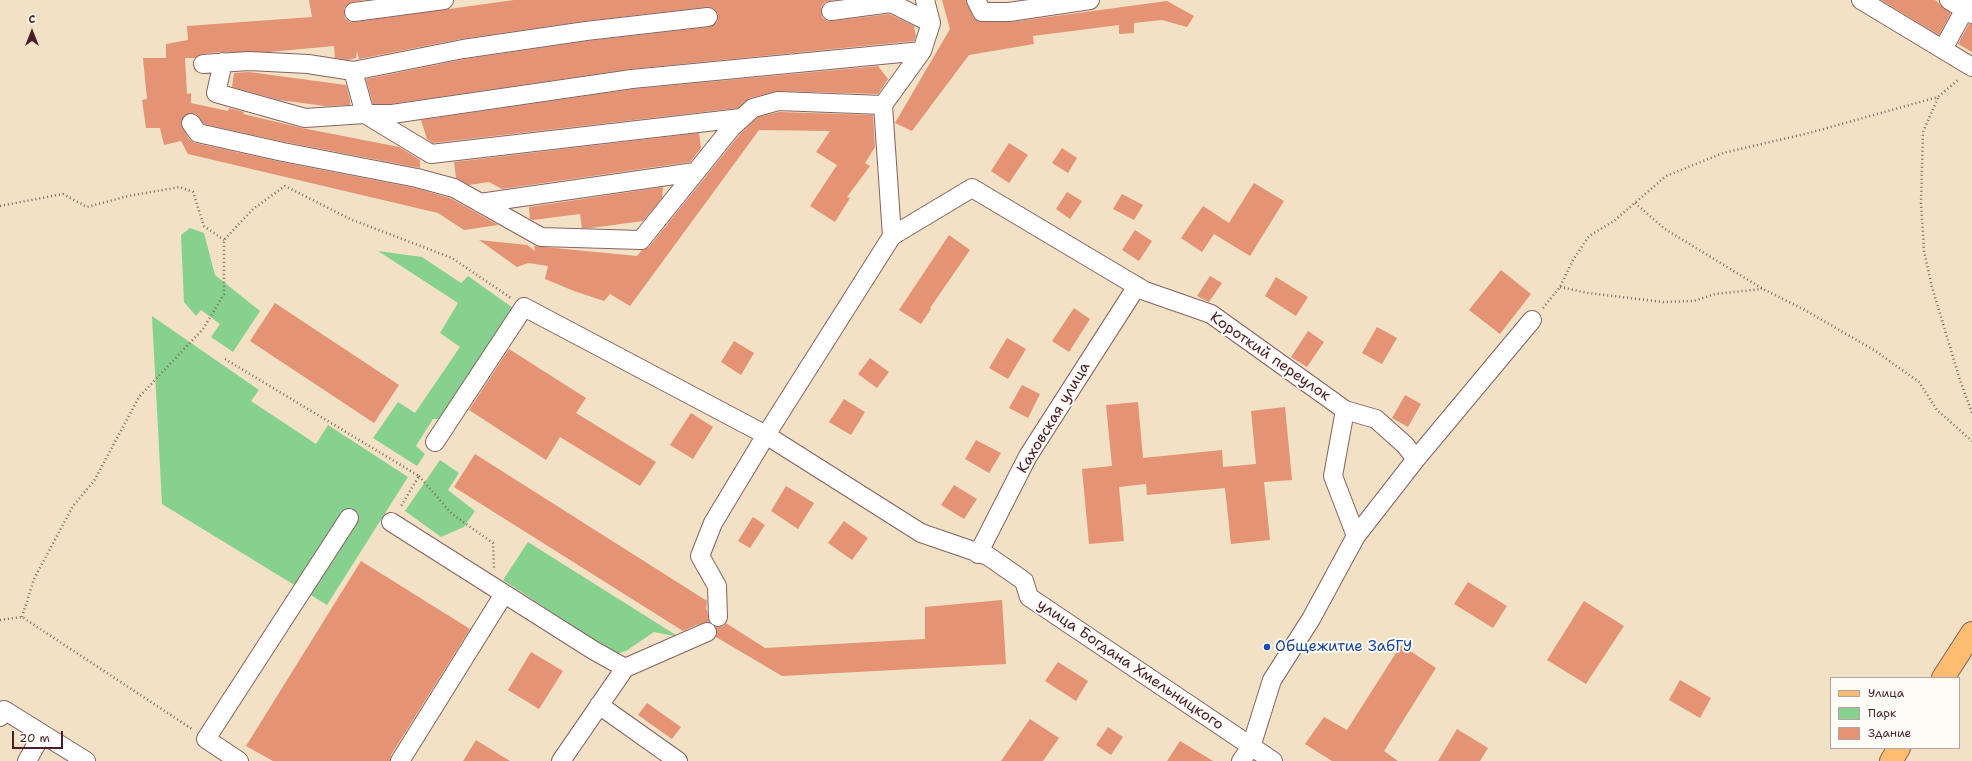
<!DOCTYPE html>
<meta charset="utf-8">
<style>
body{margin:0}
#map{position:relative;width:1972px;height:761px;overflow:hidden;background:#f2e1c5;font-family:"Shantell Sans",sans-serif}
canvas{display:block}
.legend{position:absolute;left:1830px;top:677px;width:130px;height:72px;box-sizing:border-box;background:#fdfcf7;border:1px solid #b5a4a5;margin:0;padding:5px 7px;list-style:none;font-size:12px;color:#4a1f2b}
.legend li{display:flex;align-items:center;gap:8px;height:20px}
.legend b{width:20px;border:1px solid #b5a4a5}
.north{position:absolute;left:12px;top:12px;width:40px;height:40px;-webkit-text-stroke:3px #fdfcf7;paint-order:stroke;rotate:0deg;font-size:11px;font-weight:700;line-height:16px;text-align:center;color:#4a1f2b}
.north::after{content:'';display:block;margin:auto;width:14px;height:18px;background:#4a1f2b;clip-path:polygon(50% 0,100% 100%,50% 72%,0 100%)}
.scale{position:absolute;left:12px;top:731px;width:51px;height:18px;box-sizing:border-box;border:2px solid #4a1f2b;border-top:0;padding-left:5px;font-size:12px;line-height:14px;white-space:nowrap;color:#4a1f2b;-webkit-text-stroke:3px #fdfcf7;paint-order:stroke}
</style>
<div id="map">
<canvas width="1972" height="761"></canvas>
<ul class="legend">
<li><b style="height:5px;background:#fdbc70"></b>Улица</li>
<li><b style="height:11px;background:#87d18e"></b>Парк</li>
<li><b style="height:11px;background:#e49374"></b>Здание</li>
</ul>
<div class="north">С</div>
<div class="scale">20 m</div>
</div>
<script>
const ctx = document.querySelector('canvas').getContext('2d');
ctx.lineJoin = 'round';
function fill(path, color) { ctx.fillStyle = color; ctx.fill(path, 'evenodd'); }
const shape = rows => new Path2D(rows.map(r => 'M' + r).join(''));
function stroke(path, color, width, dash) { ctx.strokeStyle = color; ctx.lineWidth = width; ctx.lineCap = dash ? 'butt' : 'round'; ctx.setLineDash(dash || []); ctx.stroke(path); }
function drawText(font, color, halo, rows, align = 'center') {
  ctx.font = font + ' "Shantell Sans",sans-serif'; ctx.lineWidth = 4; ctx.setLineDash([]); ctx.textBaseline = 'middle'; ctx.strokeStyle = halo; ctx.fillStyle = color; for (const [text, x, y, turn = 0] of rows) {
    ctx.save(); ctx.translate(x, y); ctx.rotate((+turn || 0) * Math.PI / 180); ctx.textAlign = isNaN(turn) ? turn : align; if (halo) ctx.strokeText(text, 0, 0); ctx.fillText(text, 0, 0); ctx.restore();
  }
}
fill(shape([
 [190,228,204,233,215,275,260,311,233,352,211,337,220,324,201,310,196,316,184,302,181,235],
 [378,251,422,257,461,283,468,276,513,308,440,419,433,419,416,446,425,454,417,466,373,438,398,402,415,413,460,347,440,333,458,303],
 [152,316,259,390,251,401,316,444,328,425,408,477,327,605,162,504],
 [440,460,459,473,448,490,475,511,464,527,441,537,405,511],
 [528,542,679,637,654,632,626,651,616,654,503,580]
]), '#87d18e');
fill(shape([
 [309,0,365,0,352,2,344,8,344,13,345,18,350,22,355,22,514,0,834,0,825,2,821,7,822,17,827,21,832,21,889,14,914,26,916,36,914,41,631,69,391,104,373,104,366,79,465,59,587,41,709,27,717,22,718,15,713,8,707,7,585,21,461,39,359,59,357,51,356,58,348,60,335,58,334,46,269,52,220,52,202,54,195,58,185,58,187,94,191,93,191,103,228,111,229,108,244,112,243,114,302,128,399,147,420,160,420,168,285,142,204,124,196,114,190,113,182,118,181,124,189,139,195,143,281,162,415,188,450,198,498,225,464,230,438,213,188,154,181,141,164,145,160,128,146,128,142,100,147,99,143,58,166,58,166,44,188,40,187,26,312,17],
 [942,0,966,0,973,17,977,21,982,22,1011,22,1167,1,1194,16,1187,27,1162,20,1134,23,1134,33,1119,34,1119,25,1033,36,1034,44,969,55,912,131,895,123,950,29],
 [1881,0,1935,0,1951,13,1939,35],
 [1969,24,1972,24,1972,52,1958,44],
 [878,66,888,79,878,94,778,91,750,98,738,108,433,143,427,139,421,120,633,89],
 [249,72,346,85,350,100,350,105,325,106,279,100,232,87,234,73],
 [779,112,873,115,875,147,865,163,870,166,847,197,850,198,835,222,810,206,837,165,816,152,830,131,759,130,630,306,610,294,604,301,574,291,545,279,548,266,528,263,517,267,479,240,527,245,535,251,534,246,637,256,642,250,649,247,740,134,758,117],
 [699,133,701,148,690,162,502,189,489,182,469,185,456,178,454,162],
 [1009,143,1028,155,1009,183,991,171],
 [1062,148,1077,158,1068,173,1052,163],
 [1254,183,1284,201,1250,256,1214,234,1202,252,1181,238,1203,206,1229,223],
 [663,187,662,198,643,221,591,228,582,228,580,214,533,220,530,219,529,207],
 [1067,192,1082,201,1070,219,1056,209],
 [1122,194,1143,205,1134,220,1113,209],
 [1135,230,1152,241,1139,261,1122,250],
 [949,235,970,250,930,308,931,309,921,324,899,310],
 [1501,270,1531,294,1500,334,1469,310],
 [1210,276,1222,283,1209,302,1197,296],
 [1276,277,1308,297,1296,316,1265,296],
 [275,303,399,385,374,423,250,341],
 [1074,308,1090,319,1069,352,1052,341],
 [1377,327,1397,338,1382,364,1362,353],
 [1308,331,1324,342,1307,367,1291,357],
 [1007,338,1026,349,1008,379,989,368],
 [734,341,754,353,741,375,721,362],
 [509,349,586,398,576,413,656,462,640,486,560,437,546,460,469,410],
 [870,358,889,372,877,388,858,374],
 [1022,385,1040,394,1028,418,1009,408],
 [1405,395,1421,404,1408,427,1392,418],
 [844,399,865,412,851,435,829,422],
 [1138,402,1143,458,1222,450,1223,467,1256,464,1251,411,1285,407,1292,480,1264,482,1270,540,1231,544,1225,488,1147,495,1146,484,1119,487,1124,541,1089,544,1082,469,1112,466,1106,405],
 [691,413,713,427,693,459,670,445],
 [976,440,1001,453,989,473,965,459],
 [475,454,707,601,706,609,707,610,709,622,696,625,683,631,454,487],
 [954,485,977,499,964,519,941,505],
 [786,486,814,503,798,529,771,511],
 [753,517,765,525,750,548,738,541],
 [844,521,868,538,852,560,828,543],
 [361,561,470,629,391,755,390,761,273,761,246,746],
 [1468,582,1507,606,1493,628,1454,604],
 [1002,600,1006,664,782,676,716,637,717,633,716,627,723,626,726,623,765,648,925,639,925,607],
 [1584,601,1624,626,1586,684,1547,660],
 [1401,645,1436,668,1384,751,1398,761,1332,761,1305,744,1324,717,1347,730],
 [531,652,563,671,539,709,508,690],
 [1058,662,1088,681,1076,701,1045,681],
 [1680,680,1711,698,1700,718,1669,700],
 [647,703,681,727,672,739,638,715],
 [1030,719,1059,738,1043,761,1001,761],
 [1108,727,1123,737,1111,755,1096,745],
 [1457,729,1488,748,1480,761,1438,761],
 [476,740,510,761,463,761],
 [1180,741,1213,761,1167,761]
]), '#e49374');
const minor = shape([
 [925,0,931,23,922,51,883,105,892,236,766,435,921,533,988,556,1024,581,1029,597,1273,761],
 [976,0,982,12,1009,12,1090,0],
 [1861,0,1972,67],
 [1949,0,1972,14],
 [831,11,891,3,931,23],
 [354,12,444,0],
 [1943,49,1970,0],
 [223,62,216,93,305,118,365,114,392,114,632,79,922,51],
 [203,64,249,61,308,64,353,71,463,49,586,31,708,17],
 [353,71,365,114,431,154,741,118],
 [191,123,198,133,283,152,417,178,454,188,541,237,641,240,732,127,753,108,778,101,883,105],
 [480,203,695,172],
 [892,236,972,188,1145,291,1211,314,1345,410,1333,476,1356,536,1311,619,1272,680,1251,747,1241,761],
 [1345,410,1376,419,1405,445,1416,459],
 [435,442,524,307,766,435,713,523,700,556,717,586,718,617],
 [391,522,593,650,625,668],
 [1356,536,1416,459,1532,320],
 [978,554,1028,456,1137,286],
 [625,668,707,632],
 [599,705,678,761],
 [0,717,4,710,86,761],
 [27,761,42,734],
 [239,761,206,739,349,518],
 [400,761,504,594],
 [561,761,625,668]
]);
const major = shape([
 [1943,678,1972,633],
 [1891,761,1899,748]
]);
stroke(minor, '#856361', 20);
stroke(major, '#856361', 24);
stroke(shape([
 [1938,98,1923,132,1921,203,1924,251,1932,287,1960,380,1972,413],
 [1635,203,1665,229,1763,289,1803,309,1874,350,1919,382,1937,410,1972,441],
 [0,206,63,194,87,207,128,196,180,187,193,192,204,226,224,240],
 [1560,287,1588,293,1663,302,1694,301,1715,294,1762,289],
 [1543,308,1560,287,1573,260,1589,236,1614,221,1666,176,1723,153,1809,133,1938,97,1959,79],
 [225,359,419,476,400,508],
 [419,476,452,514,493,543,494,568],
 [22,617,34,579,73,506,94,481,139,397,203,329,224,294,224,240,253,209,285,186,350,219,452,258,511,298],
 [0,620,22,617,192,729]
]), '#856361', 2.5, [1, 3]);
stroke(minor, '#fff', 18);
stroke(major, '#fdbc70', 22);
for (const [x, y, r, color] of [
 [1267,647,4,"#1a4fb4"]
]) { const dot = new Path2D(); dot.arc(x, y, r, 0, 2 * Math.PI); ctx.fillStyle = color; ctx.fill(dot); stroke(dot, '#fdfcf7', 1.5); }
drawText('15px', '#4a1f2b', '#fdfcf7', [
 ["Короткий переулок",1270,357,35],
 ["Каховская улица",1054,418,-59],
 ["улица Богдана Хмельницкого",1130,665,34]
]);
drawText('15px', '#164399', '#fdfcf7', [
 ["Общежитие ЗабГУ",1275,647]
], 'left');
</script>
